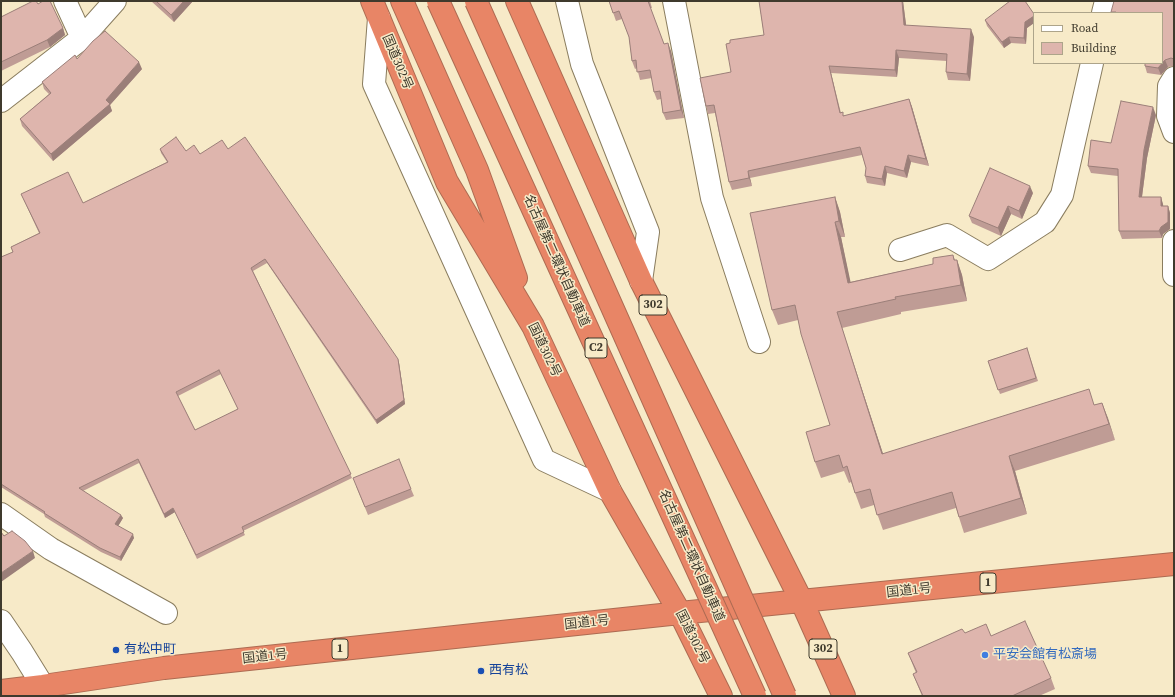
<!DOCTYPE html>
<meta charset="utf-8">
<style>
body{margin:0}
#map{position:relative;width:1175px;height:697px;overflow:hidden;background:#f7eac8;font-family:"Source Serif 4",serif}
canvas{display:block}
.frame{position:absolute;inset:0;border:2px solid #3f3a2d;pointer-events:none}
.legend{position:absolute;left:1033px;top:12px;width:130px;height:52px;box-sizing:border-box;background:#f7eac8;border:1px solid #ada48a;margin:0;padding:5px 7px;list-style:none;font-size:12px;color:#3f3a2d}
.legend li{display:flex;align-items:center;gap:8px;height:20px}
.legend b{width:20px;border:1px solid #ada48a}
</style>
<div id="map">
<canvas width="1175" height="697"></canvas>
<div class="frame"></div>
<ul class="legend">
<li><b style="height:5px;background:#fff"></b>Road</li>
<li><b style="height:11px;background:#deb5ad"></b>Building</li>
</ul>
</div>
<script>
const ctx = document.querySelector('canvas').getContext('2d');
ctx.lineJoin = 'round';
const shape = rows => new Path2D(rows.map(r => 'M' + r).join(''));
function stroke(path, color, width, dash) { ctx.strokeStyle = color; ctx.lineWidth = width; ctx.lineCap = dash ? 'butt' : 'round'; ctx.setLineDash(dash || []); ctx.stroke(path); }
function fill(path, color) { ctx.fillStyle = color; ctx.fill(path, 'evenodd'); }
function drawText(font, color, halo, rows, align = 'center') {
  ctx.font = font + ' "Source Serif 4","Noto Sans JP",serif'; ctx.lineWidth = 3; ctx.setLineDash([]); ctx.textBaseline = 'middle'; ctx.strokeStyle = halo; ctx.fillStyle = color; for (const [text, x, y, turn = 0] of rows) {
    ctx.save(); ctx.translate(x, y); ctx.rotate((+turn || 0) * Math.PI / 180); ctx.textAlign = isNaN(turn) ? turn : align; if (halo) ctx.strokeText(text, 0, 0); ctx.fillText(text, 0, 0); ctx.restore();
  }
}
const minor = shape([
 [65,1,82,38],
 [567,1,582,64,648,232,641,281],
 [674,1,712,198,759,342],
 [1103,13,1106,1],
 [379,18,374,84,544,460,610,491],
 [1174,78,1169,86,1168,116,1174,132],
 [1,101,82,38,115,1],
 [1174,241,1174,275],
 [900,250,947,235,988,259,1045,222,1062,195,1092,63],
 [1,514,51,549,166,613],
 [1,621,22,652,43,686,43,696]
]);
const highway = shape([
 [372,1,447,182,533,326,610,491,680,613,721,696],
 [402,1,477,170,516,278],
 [517,1,641,281,802,602,844,696],
 [1,691,43,686,164,668,680,613,1174,564]
]);
stroke(minor, '#8a7d5f', 24);
stroke(highway, '#ad6b52', 24);
stroke(minor, '#fff', 22);
stroke(highway, '#e88566', 22);
const highwayBridge = shape([
 [438,1,755,696],
 [476,1,785,696]
]);
stroke(highwayBridge, '#ad6b52', 24, []);
stroke(highwayBridge, '#e88566', 22);
fill(shape([
 [151,1,193,1,174,22],
 [609,1,650,1,652,8,650,8,664,44,671,51,684,118,666,120,663,113,661,99,657,100,654,92,652,78,640,80,637,68,635,69,632,61,629,37,622,19,616,21],
 [759,1,903,1,906,25,974,37,970,81,948,80,946,72,947,61,899,58,897,77,831,73,841,113,844,116,909,99,912,107,929,166,911,162,907,178,887,173,885,186,867,183,865,176,866,168,862,155,750,178,752,186,732,190,729,182,715,113,708,114,706,106,731,72,730,43,764,35],
 [1174,1,1174,66,1168,67,1161,75,1147,73,1145,66,1162,13,1111,13,1111,12],
 [38,4,63,28,65,35,50,47,1,71,1,17],
 [1034,14,1034,23,1027,28,1026,44,1011,43,1004,48,987,26,985,20],
 [77,59,142,69,110,105,112,111,53,161,22,126,20,119,49,94,44,89,42,82],
 [1156,115,1147,158,1142,197,1161,197,1163,206,1168,206,1170,213,1170,229,1163,234,1162,238,1122,239,1119,231,1118,176,1091,173,1088,166,1111,143],
 [160,149,186,151,200,154,228,149,399,363,405,404,377,424,267,263,253,271,352,478,243,531,245,535,197,559,175,512,165,518,139,463,83,491,123,518,118,526,134,538,121,561,101,552,45,517,44,514,1,487,1,257,13,252,11,247,39,233,21,194,83,203,167,162,161,153],
 [221,374,238,409,195,430,178,396],
 [1033,193,1022,219,1011,214,1001,236,972,223,969,216],
 [835,197,840,212,845,237,841,237,850,282,933,264,953,255,955,260,957,260,962,275,967,301,901,312,901,314,842,328,883,454,1095,405,1102,403,1115,440,1015,471,1027,514,964,533,956,508,883,530,874,505,861,509,851,482,849,483,844,471,821,478,815,462,830,425,798,320,778,325,772,310],
 [1027,348,1038,381,1000,394,988,361],
 [356,486,411,489,414,496,368,515],
 [965,633,991,636,1051,678,1055,689,1039,696,922,696,913,674,916,673,908,653]
]), '#bf9c95');
fill(shape([
 [184,1,193,1,174,22,171,15],
 [902,1,903,1,907,32,904,25],
 [1034,16,1034,23,1027,28,1026,44,1024,38,1025,22],
 [63,28,65,35,50,47,47,40],
 [971,29,974,37,970,81,967,74],
 [1009,37,1011,43,1004,48,1002,42],
 [668,43,671,51,684,118,681,110],
 [896,50,899,58,897,77,895,70],
 [1165,60,1168,67,1161,75,1158,68],
 [139,62,142,69,110,105,112,111,53,161,51,154,106,100],
 [829,66,831,73,842,121,840,113],
 [909,99,912,107,929,166,926,159],
 [1153,107,1156,115,1147,158,1141,204,1139,197,1144,150],
 [908,155,911,162,907,178,904,171],
 [885,166,887,173,885,186,882,179],
 [748,171,750,178,752,186,749,178],
 [1030,186,1033,193,1022,219,1019,211],
 [835,197,840,212,845,237,839,221],
 [1161,197,1163,204,1164,213,1161,206],
 [1008,206,1011,214,1001,236,998,228],
 [1168,206,1170,213,1170,229,1163,234,1162,238,1159,231],
 [835,222,841,237,854,298,848,283],
 [957,260,962,275,967,301,961,285],
 [837,312,842,328,888,469,882,454],
 [398,359,399,363,405,404,377,424,376,420],
 [1102,403,1108,418,1115,440,1109,424],
 [1009,456,1015,471,1027,514,1021,498],
 [173,508,175,512,165,518,164,514],
 [121,515,123,518,117,528,115,524],
 [133,534,134,538,121,561,120,557],
 [33,551,35,558,1,582,1,573]
]), '#9b7f79');
const building = shape([
 [33,1,36,1,38,4,43,1,50,1,63,28,47,40,1,62,1,17,33,1],
 [156,1,184,1,171,15,156,1],
 [609,1,648,1,664,44,668,43,681,110,663,113,660,91,654,92,650,70,637,72,636,60,632,61,629,37,619,11,613,13,609,1],
 [759,1,902,1,904,25,971,29,967,74,946,72,947,54,896,50,895,70,829,66,840,113,843,112,843,116,909,99,926,159,908,155,904,171,885,166,882,179,865,176,866,168,860,147,748,171,749,178,729,182,714,105,706,106,700,78,731,72,726,44,730,43,730,40,764,35,759,1],
 [1010,1,1025,1,1034,14,1034,16,1025,22,1024,38,1009,37,1002,42,985,20,1010,1],
 [1114,1,1174,1,1174,59,1171,58,1165,60,1158,68,1145,66,1145,63,1162,63,1162,13,1116,13,1116,12,1111,12,1114,1],
 [105,31,139,62,106,100,110,104,51,154,20,119,51,93,42,82,75,55,77,59,93,41,105,31],
 [1121,101,1153,107,1144,150,1139,197,1161,197,1161,206,1168,206,1168,222,1161,227,1159,231,1119,231,1118,169,1088,166,1091,140,1111,143,1121,101],
 [176,137,186,151,194,145,200,154,222,140,228,149,245,137,398,359,404,400,376,420,265,259,251,268,351,474,242,527,244,532,196,555,173,508,164,514,138,459,79,488,121,515,115,524,133,534,120,557,100,548,44,513,45,512,1,484,1,257,13,252,11,247,40,233,21,194,68,172,83,203,168,162,160,149,176,137],
 [219,370,238,409,195,430,176,392,219,370],
 [990,168,1030,186,1019,211,1008,206,998,228,969,216,990,168],
 [835,197,839,221,835,222,848,283,933,264,933,258,953,255,954,260,957,260,961,285,895,297,896,299,837,312,882,454,1089,389,1094,405,1102,403,1109,424,1009,456,1021,498,959,517,952,492,877,515,870,489,855,493,847,466,843,468,839,455,815,462,806,432,830,425,801,334,795,305,772,310,750,213,835,197],
 [1027,348,1036,378,998,390,988,361,1027,348],
 [399,459,411,489,365,507,353,478,399,459],
 [12,531,25,541,33,551,1,573,1,532,4,536,12,531],
 [1025,621,1051,678,1012,696,923,696,913,674,917,672,908,653,962,629,965,633,986,624,991,636,1025,621]
]);
fill(building, '#deb5ad');
stroke(building, '#9b7f79', 1);
for (const [x, y, r, color] of [
 [116,650,4,"#1a4fb4"],
 [985,655,4,"#3f7fe0"],
 [481,671,4,"#1a4fb4"]
]) { const dot = new Path2D(); dot.arc(x, y, r, 0, 2 * Math.PI); ctx.fillStyle = color; ctx.fill(dot); stroke(dot, '#f7eac8', 1.5); }
for (const [x, y, w] of [
 [653,305,28],
 [596,348,22],
 [988,583,16],
 [340,649,16],
 [823,649,28]
]) { const box = new Path2D(); box.roundRect(x - w / 2, y - 10, w, 20, 3); ctx.fillStyle = '#f7eac8'; ctx.fill(box); stroke(box, '#3f3a2d', 1); }
drawText('bold 12px', '#3f3a2d', null, [
 ["302",653,305],
 ["C2",596,348],
 ["1",988,583],
 ["1",340,649],
 ["302",823,649]
]);
drawText('13px', '#3f3a2d', '#f7eac8', [
 ["国道302号",397,62,67],
 ["名古屋第二環状自動車道",556,261,66],
 ["国道302号",544,350,64],
 ["名古屋第二環状自動車道",691,556,66],
 ["国道1号",909,591,-6],
 ["国道1号",587,623,-6],
 ["国道302号",692,637,63],
 ["国道1号",265,657,-6]
]);
drawText('13px', '#164399', '#f7eac8', [
 ["有松中町",124,650],
 ["西有松",489,671]
], 'left');
drawText('13px', '#366cbe', '#f7eac8', [
 ["平安会館有松斎場",993,655]
], 'left');
</script>
